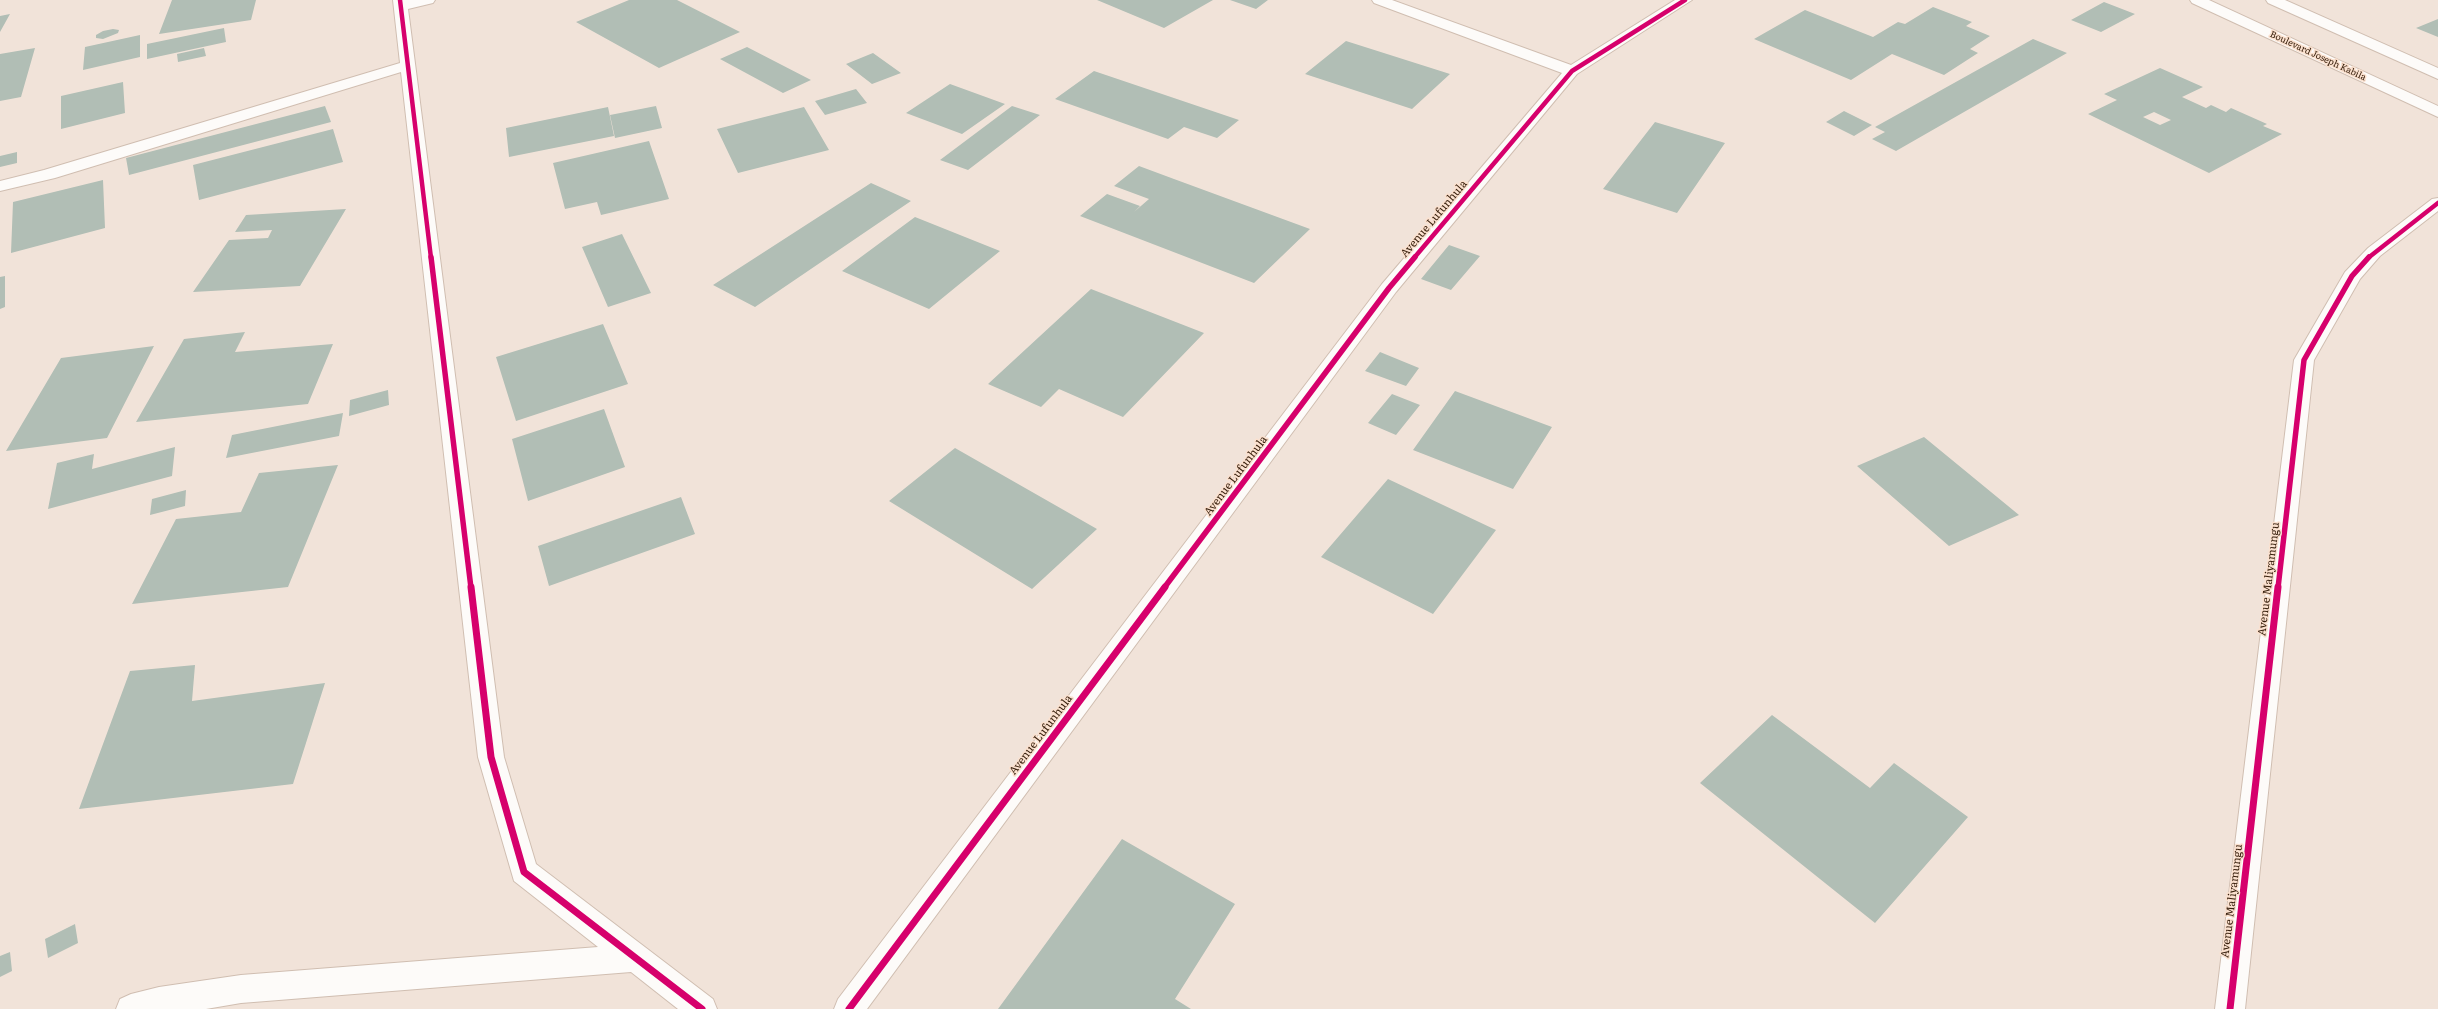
<!DOCTYPE html>
<style>
body{margin:0}
canvas{display:block;background:#f1e3d9}
</style>
<canvas width="2438" height="1009"></canvas>
<script>
const ctx = document.querySelector('canvas').getContext('2d');
ctx.lineJoin = 'round';
function fill(path, color) { ctx.fillStyle = color; ctx.fill(path, 'evenodd'); }
const shape = rows => new Path2D(rows.map(r => 'M' + r).join(''));
function stroke(path, color, width, dash) { ctx.strokeStyle = color; ctx.lineWidth = width; ctx.lineCap = dash ? 'butt' : 'round'; ctx.setLineDash(dash || []); ctx.stroke(path); }
function drawText(font, color, halo, rows, align = 'center') {
  ctx.font = font + ' Literata,serif'; ctx.lineWidth = 3; ctx.setLineDash([]); ctx.textBaseline = 'middle'; ctx.strokeStyle = halo; ctx.fillStyle = color; for (const [text, x, y, turn = 0] of rows) {
    ctx.save(); ctx.translate(x, y); ctx.rotate((+turn || 0) * Math.PI / 180); ctx.textAlign = isNaN(turn) ? turn : align; if (halo) ctx.strokeText(text, 0, 0); ctx.fillText(text, 0, 0); ctx.restore();
  }
}
fill(shape([
 [172,0,256,0,251,20,159,34],
 [629,0,677,0,740,32,659,68,576,22],
 [1097,0,1213,0,1164,28],
 [1230,0,1268,0,1256,9],
 [2104,2,2135,14,2101,32,2071,20],
 [1933,7,1972,22,1966,26,1990,36,1970,49,1978,53,1944,75,1892,54,1851,80,1754,39,1805,10,1873,37,1898,22,1905,24],
 [10,14,0,32,0,16],
 [2438,19,2438,37,2416,28],
 [224,28,226,42,147,59,147,44],
 [113,29,119,30,118,33,103,39,96,38,96,35,103,31],
 [140,35,140,57,83,70,85,47],
 [2033,39,2067,53,1896,151,1872,139,1885,132,1875,127],
 [1346,41,1450,74,1412,109,1305,74],
 [747,47,811,80,783,93,720,59],
 [35,48,21,97,0,101,0,54],
 [204,48,206,56,178,62,177,54],
 [873,53,901,73,872,84,846,64],
 [2160,68,2203,87,2182,97,2206,108,2211,105,2226,112,2231,108,2267,124,2263,126,2282,134,2209,173,2088,114,2117,100,2104,94],
 [2154,112,2171,120,2160,125,2143,117],
 [1094,71,1239,120,1217,138,1184,127,1168,139,1055,99],
 [123,82,125,113,61,129,61,96],
 [950,84,1005,104,962,134,906,113],
 [856,89,867,103,825,115,815,101],
 [325,106,331,122,129,175,126,158],
 [656,106,662,128,615,138,610,115],
 [1012,106,1040,115,968,170,940,160],
 [608,107,614,136,509,157,506,128],
 [804,107,829,150,738,173,717,129],
 [1844,111,1872,125,1854,136,1826,122],
 [1655,122,1725,143,1677,213,1603,189],
 [333,129,343,162,199,200,193,165],
 [649,141,669,199,601,215,597,202,565,209,553,163],
 [17,152,17,163,0,167,0,156],
 [1139,166,1174,179,1310,229,1254,283,1080,216,1107,194,1140,206,1134,212,1149,199,1114,186],
 [103,180,105,228,11,253,13,202],
 [871,183,911,201,755,307,713,285],
 [346,209,300,286,193,292,229,240,268,238,272,230,235,232,246,215],
 [915,217,1000,251,929,309,842,271],
 [622,234,651,293,608,307,582,247],
 [1449,245,1480,256,1451,290,1421,279],
 [5,276,5,307,0,309,0,277],
 [1091,289,1204,333,1123,417,1059,389,1041,407,988,384],
 [603,324,628,384,516,421,496,357],
 [245,332,235,352,333,344,308,404,136,422,184,339],
 [154,346,107,438,6,451,61,358],
 [1380,352,1419,368,1406,386,1365,371],
 [388,390,389,405,349,416,350,400],
 [1455,391,1552,427,1513,489,1413,450],
 [1392,394,1420,405,1396,435,1368,423],
 [604,409,625,467,528,501,512,439],
 [343,413,339,436,226,458,232,435],
 [1924,437,2019,515,1949,546,1857,466],
 [175,447,172,476,48,509,57,463,94,454,92,469],
 [955,448,1097,529,1032,589,889,501],
 [338,465,288,587,132,604,176,519,241,512,259,473],
 [1388,479,1496,530,1433,614,1321,557],
 [186,490,185,506,150,515,152,499],
 [681,497,695,534,549,586,538,546],
 [195,665,192,701,325,683,293,784,79,809,130,671],
 [1772,715,1870,788,1894,763,1968,817,1875,923,1700,783],
 [1122,839,1235,904,1175,999,1191,1009,998,1009],
 [75,924,78,943,48,958,45,939],
 [10,952,12,971,0,977,0,956]
]), '#b1beb5');
const minor = shape([
 [393,0,435,0,433,3,408,9,504,757,536,864,713,999,717,1009,678,1009,631,972,241,1003,206,1009,116,1009,120,999,131,994,159,987,241,975,598,947,514,881,478,757,401,72,55,178,0,191,0,181,44,170,400,63,393,0],
 [1372,0,1392,0,1571,65,1675,0,1692,0,1577,74,1396,292,867,1009,834,1009,838,999,1382,284,1562,73,1374,3,1372,0],
 [2190,0,2209,0,2438,106,2438,117,2192,3,2190,0],
 [2266,0,2285,0,2438,68,2438,79,2268,3,2266,0],
 [2438,198,2438,211,2380,256,2360,279,2314,360,2245,1009,2215,1009,2294,360,2345,272,2368,248,2432,199,2438,198]
]);
stroke(minor, '#d0beb1', 2);
fill(minor, '#fdfbf9');
stroke(shape([
 [400,0,431,258],
 [1414,258,1572,71,1685,0],
 [2368,258,2438,203]
]), '#d6006c', 4.5);
stroke(shape([
 [431,257,471,588],
 [1164,588,1389,288,1415,257],
 [2278,588,2304,360,2352,276,2369,257]
]), '#d6006c', 5.5);
stroke(shape([
 [471,587,491,757,524,872,702,1009],
 [849,1009,1165,587],
 [2230,1009,2278,587]
]), '#d6006c', 7);
drawText('9px', '#39210e', '#fbe1cf', [
 ["Boulevard Joseph Kabila",2318,56,25]
]);
drawText('11px', '#39210e', '#fbe1cf', [
 ["Avenue Lufunhula",1434,219,-50],
 ["Avenue Lufunhula",1236,476,-53],
 ["Avenue Maliyamungu",2269,579,-83],
 ["Avenue Lufunhula",1041,735,-53],
 ["Avenue Maliyamungu",2232,901,-83]
]);
</script>
